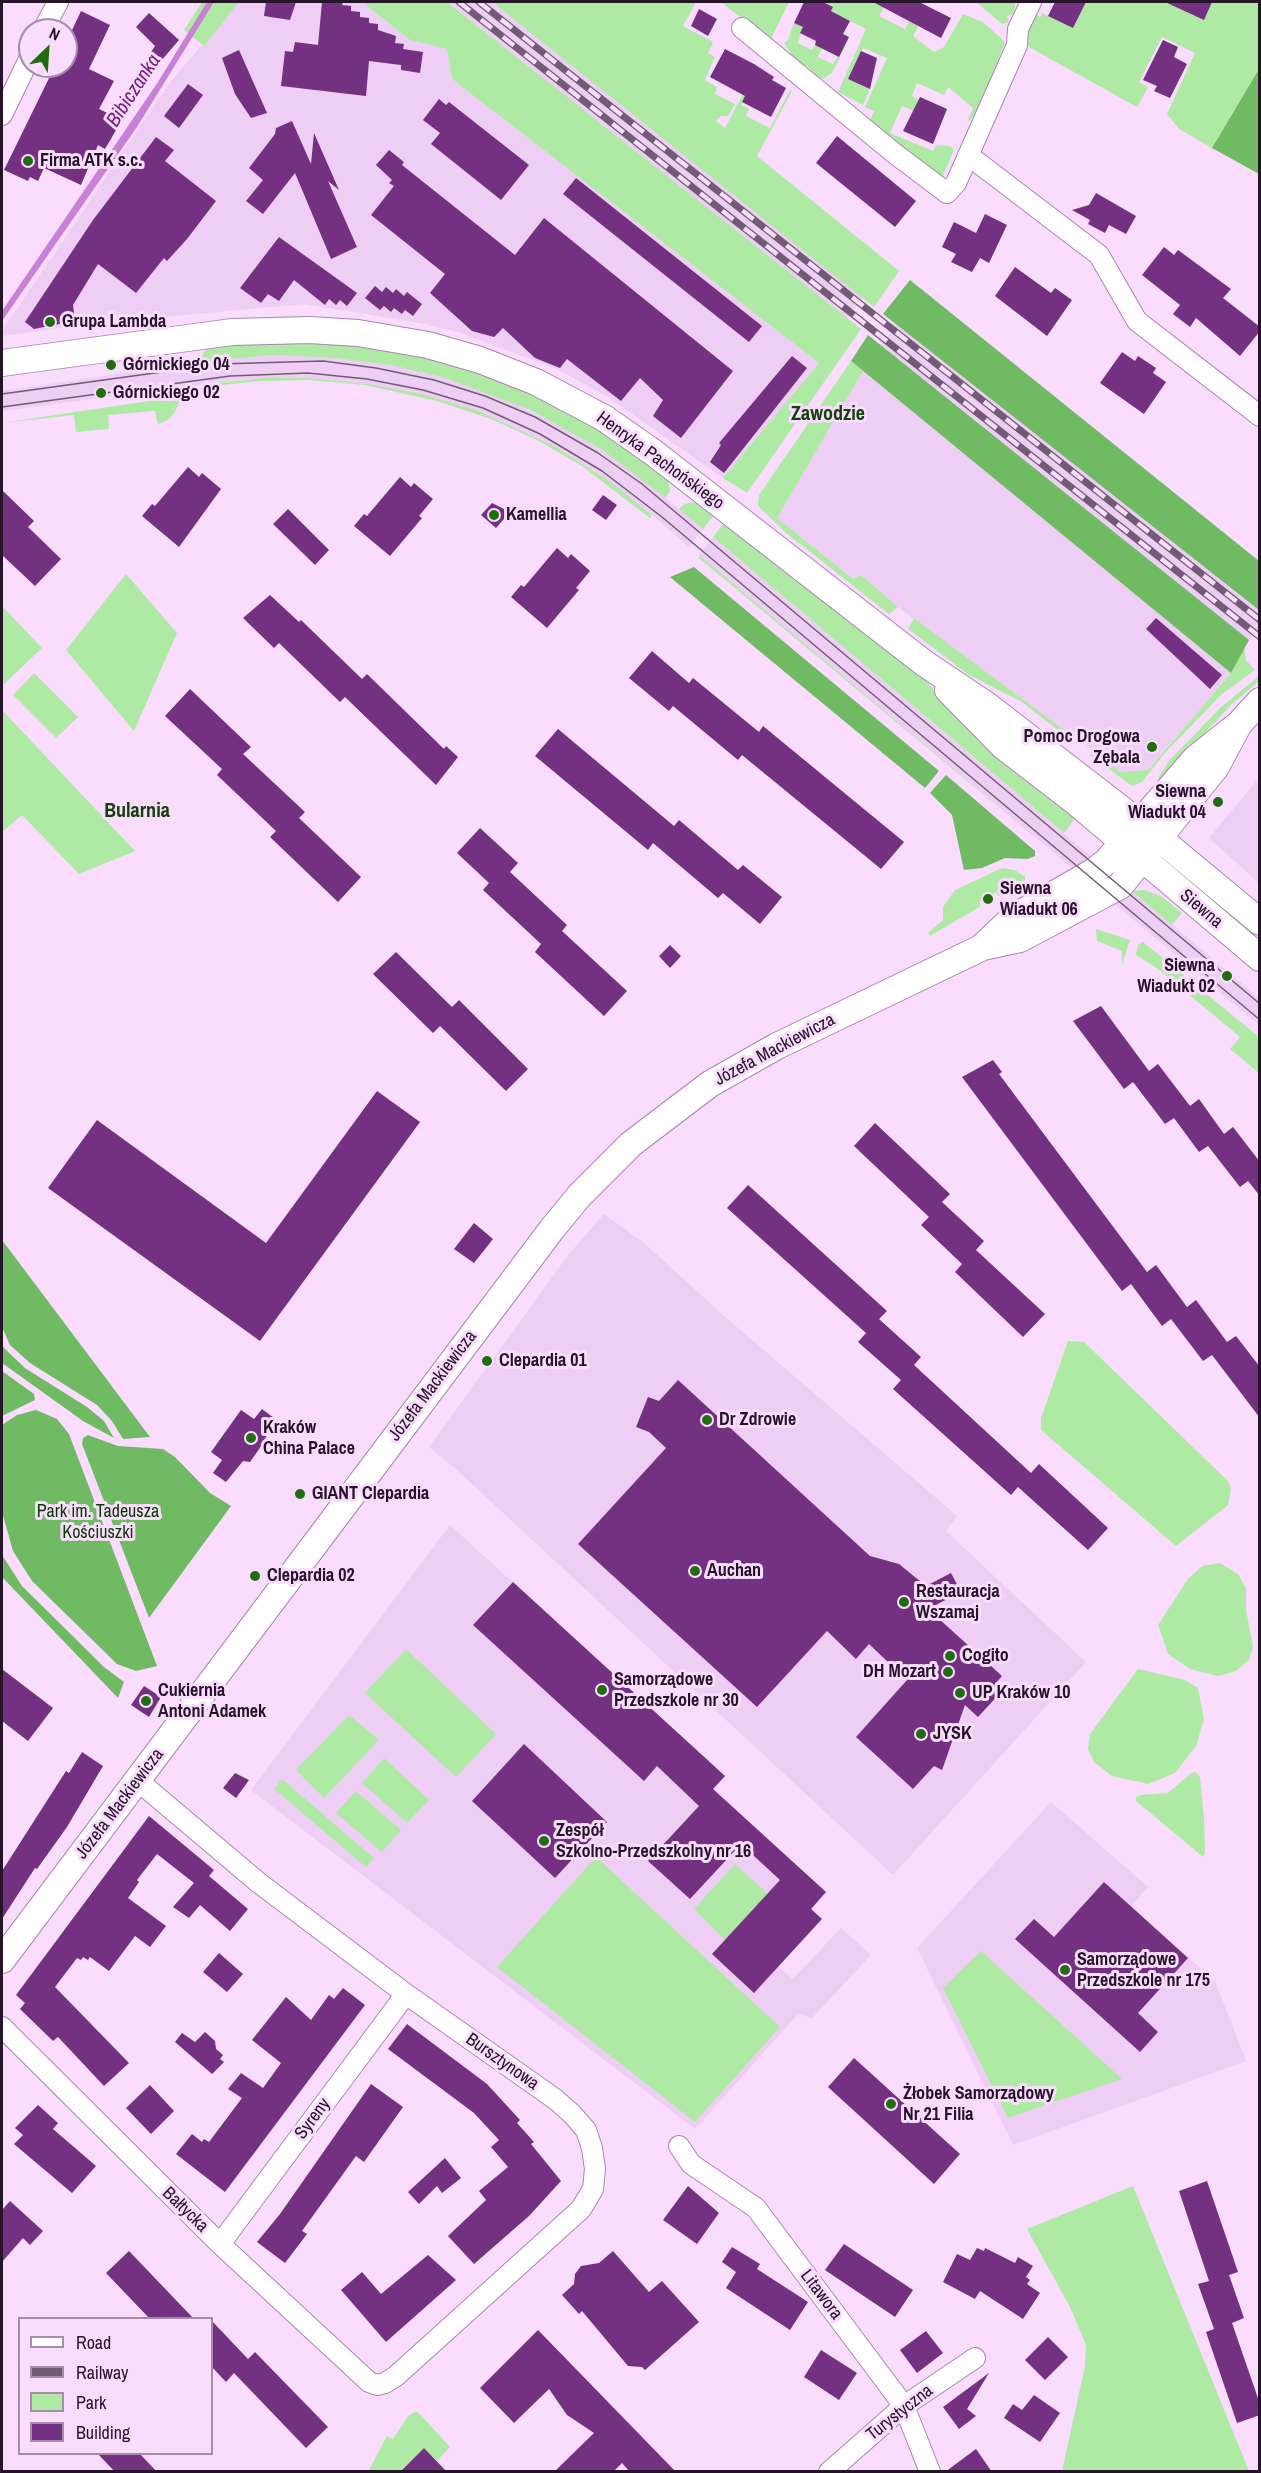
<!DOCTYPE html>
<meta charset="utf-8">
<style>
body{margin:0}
#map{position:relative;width:1261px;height:2473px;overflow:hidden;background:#f9dcfe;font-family:"Archivo Narrow",sans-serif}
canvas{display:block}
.frame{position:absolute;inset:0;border:3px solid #261429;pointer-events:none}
.legend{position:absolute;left:18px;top:2317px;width:195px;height:138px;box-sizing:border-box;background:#f9dcfe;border:2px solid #a58ca9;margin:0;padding:8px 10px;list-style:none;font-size:18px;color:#261429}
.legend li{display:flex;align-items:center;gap:12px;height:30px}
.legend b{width:30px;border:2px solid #a58ca9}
.north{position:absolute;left:18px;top:18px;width:60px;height:60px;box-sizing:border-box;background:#f9dcfe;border:2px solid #a58ca9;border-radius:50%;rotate:25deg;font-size:16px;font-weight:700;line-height:24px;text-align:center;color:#261429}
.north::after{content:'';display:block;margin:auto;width:21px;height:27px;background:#206d10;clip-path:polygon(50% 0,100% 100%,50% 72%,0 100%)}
</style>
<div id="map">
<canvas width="1261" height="2473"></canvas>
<div class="frame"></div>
<ul class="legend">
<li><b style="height:8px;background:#fff"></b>Road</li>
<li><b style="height:8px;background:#725c75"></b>Railway</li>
<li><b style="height:16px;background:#afeaa4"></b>Park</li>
<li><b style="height:16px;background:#743181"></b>Building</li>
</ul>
<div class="north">N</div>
</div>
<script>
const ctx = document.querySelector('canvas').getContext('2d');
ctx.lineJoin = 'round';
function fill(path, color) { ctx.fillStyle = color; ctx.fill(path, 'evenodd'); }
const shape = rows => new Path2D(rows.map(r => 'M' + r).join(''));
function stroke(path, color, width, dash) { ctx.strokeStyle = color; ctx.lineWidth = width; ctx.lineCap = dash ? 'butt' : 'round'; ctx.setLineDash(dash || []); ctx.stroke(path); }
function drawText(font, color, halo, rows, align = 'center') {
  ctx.font = font + ' "Archivo Narrow",sans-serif'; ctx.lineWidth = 6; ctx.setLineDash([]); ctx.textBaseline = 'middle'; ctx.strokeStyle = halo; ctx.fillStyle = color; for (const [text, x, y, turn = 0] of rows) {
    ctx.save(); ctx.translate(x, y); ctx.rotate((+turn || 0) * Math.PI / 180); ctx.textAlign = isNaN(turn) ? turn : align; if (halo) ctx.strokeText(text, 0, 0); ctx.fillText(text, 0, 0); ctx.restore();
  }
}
fill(shape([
 [239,2,362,2,410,40,447,49,452,79,819,363,723,478,608,397,557,369,461,333,420,323,304,304,98,323,2,336,2,331,170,82],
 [447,2,492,2,863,297,847,318],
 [897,325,1259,610,1259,627,1249,640,880,345],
 [273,355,334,358,391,365,447,378,500,397,559,425,601,449,648,483,703,529,689,547,653,515,594,471,542,440,458,405,368,384,309,378,243,379,2,411,2,391,199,362],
 [863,371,1231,673,1147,770,1120,772,1076,734,1068,733,898,607,861,575,853,579,777,518],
 [713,537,1259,998,1259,1025,699,555],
 [1259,778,1259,883,1209,838],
 [604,1214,644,1243,723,1315,957,1516,946,1531,1086,1662,893,1875,458,1471,429,1447,569,1254],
 [450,1525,725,1776,713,1790,826,1892,812,1909,822,1919,778,1967,793,1979,841,1928,871,1955,812,2018,798,2014,695,2129,251,1790],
 [1051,1802,1148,1887,1131,1906,1215,1981,1246,2061,1013,2145,917,1948]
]), '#eecef4');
fill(shape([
 [202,2,239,2,204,46,184,30],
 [362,2,447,2,861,329,747,493,723,478,819,363,452,79,447,49,410,40],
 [492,2,696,2,683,26,713,42,708,53,715,57,705,80,717,87,715,94,735,104,728,116,721,116,716,121,725,128,757,68,760,69,741,105,749,109,746,116,770,128,790,90,792,91,757,156,899,271,874,307],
 [721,2,789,2,770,41],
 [823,2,887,2,879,16,905,29,919,2,926,2,924,5,928,7,913,36,934,52,944,47,963,14,983,22,1005,42,978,111,970,120,967,122,973,108,948,87,944,95,917,83,912,96,919,100,914,111,902,106,890,133,933,151,936,145,950,146,954,150,940,182,868,124,874,111,865,107,887,58,863,48,849,79,870,89,863,105,838,92,866,29,831,11,833,7],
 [976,2,1015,2,1015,8,1013,14,1007,17,1009,22,1002,24],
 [1086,2,1184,2,1181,9,1203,19,1212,2,1259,2,1259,69,1212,148,1179,129,1167,114,1195,53,1162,37,1139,82,1148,87,1137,107,1029,47,1024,31,1033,13,1041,17,1042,13,1073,28],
 [794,23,803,27,798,43,812,50,815,45,822,48,818,57,833,64,850,37,832,73,822,79,815,75,807,65,803,69,790,58,790,52,784,43,788,40],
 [264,341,363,345,450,362,520,387,601,428,668,479,670,491,666,498,601,449,530,410,446,378,391,365,334,358,273,355,199,362,207,347],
 [851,361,863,371,777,518,853,579,861,575,898,607,889,614,786,533,758,506,759,495],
 [267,378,309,378,368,384,422,394,478,411,554,446,609,481,652,515,650,518,582,466,537,440,491,419,437,401,365,385,309,380,260,381,202,387,202,384],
 [182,396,175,412,168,420,158,424,155,411,108,415,109,429,76,432,74,415,2,423],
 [694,502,713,516,703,529,679,509,684,504],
 [723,524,764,551,916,670,973,733,1077,816,1064,833,713,537],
 [699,555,1050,850,699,558],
 [126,574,177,633,134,731,66,650],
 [2,606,42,648,2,686],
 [914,618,1068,733,1076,734,1120,772,1148,770,1231,673,1244,647,1246,660,1255,670,1222,694,1164,754,1142,782,1132,786,1090,755,1093,750,1078,738,1073,742,1022,702,969,675,908,629],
 [34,673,78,717,56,738,13,695],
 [1259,676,1259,681,1231,705,1160,781,1158,778,1169,761,1220,708],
 [2,710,135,851,79,874,22,815,2,832],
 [1002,868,1015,870,1025,877,1025,880,998,896,996,892,979,902,981,906,930,936,928,933,943,920,943,907,955,890],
 [1145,890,1161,896,1182,913,1172,925,1132,891],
 [1096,929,1130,940,1122,964,1122,951,1097,941],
 [1143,942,1259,1037,1259,1073,1230,1049,1240,1037,1158,969,1136,955,1138,945],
 [1068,1341,1084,1342,1228,1481,1231,1489,1228,1505,1176,1546,1041,1430,1041,1418],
 [1220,1563,1238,1574,1246,1588,1246,1610,1253,1646,1249,1660,1236,1671,1218,1676,1190,1669,1168,1654,1158,1625,1188,1579,1202,1566],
 [406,1649,496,1734,456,1777,365,1693],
 [1138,1669,1185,1680,1198,1688,1204,1719,1196,1746,1175,1773,1148,1784,1112,1776,1094,1762,1088,1749,1090,1734],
 [349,1715,379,1740,324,1798,296,1770],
 [384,1758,429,1800,407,1823,362,1783],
 [1196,1772,1200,1777,1204,1819,1205,1853,1203,1857,1136,1801,1136,1797,1141,1795,1168,1793,1191,1773],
 [282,1779,374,1858,366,1867,274,1789],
 [356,1791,401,1830,382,1852,336,1813],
 [596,1857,780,2027,695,2122,497,1967],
 [735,1864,768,1894,725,1940,694,1909],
 [981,1951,1122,2079,1008,2118,943,1988],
 [1133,2186,1249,2471,1062,2471,1085,2366,1086,2345,1070,2307,1027,2229],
 [417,2411,450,2447,437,2461,424,2448,402,2469,404,2471,368,2472,387,2436,393,2439,408,2416]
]), '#afeaa4');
fill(shape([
 [1259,69,1259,174,1212,148],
 [910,280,1259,561,1259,610,883,314],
 [868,335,1249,640,1231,673,851,361],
 [694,567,939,771,925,788,670,577],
 [946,775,1035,851,1035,856,1027,859,1005,858,982,868,964,870,952,815,930,793],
 [2,1240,150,1437,123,1439,112,1421,97,1405,30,1363,10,1345,2,1327],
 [2,1346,25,1368,87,1407,104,1421,114,1438,83,1421,2,1363],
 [2,1371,34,1394,35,1400,2,1416],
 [36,1410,57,1419,69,1434,157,1666,136,1671,117,1664,32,1581,13,1551,2,1512,2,1425,17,1415],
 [88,1435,118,1446,163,1449,175,1457,210,1493,231,1506,149,1618,82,1444,83,1438],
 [2,1555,22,1586,104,1667,124,1682,118,1698,2,1577]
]), '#6fba63');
fill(shape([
 [207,2,214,2,137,127,2,321,2,311,158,82]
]), '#c881d6');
fill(shape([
 [266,2,296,2,290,20,264,16],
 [322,2,343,2,342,5,351,6,351,11,360,12,360,17,369,18,369,23,378,24,378,30,396,36,395,43,404,44,403,49,423,52,420,73,401,70,401,65,369,61,366,96,281,86,285,51,293,52,295,42,318,45],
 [804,2,823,2,833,7,831,11,850,21,843,34,849,37,839,57,815,45,816,41,800,33,803,27,794,23],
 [873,2,919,2,951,18,941,38],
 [1055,2,1086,2,1073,28,1048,16],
 [1165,2,1212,2,1204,20],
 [699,9,717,19,708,36,691,26],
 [81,11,110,25,89,69,114,81,99,109,122,120,105,149,98,145,81,185,44,168,38,181,30,177,28,181,4,170,55,66,66,66,66,43],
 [149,13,179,40,143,82,135,76,155,46,136,27],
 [1163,40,1178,47,1174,57,1187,64,1170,98,1154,91,1157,86,1143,80],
 [725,49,754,64,774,77,772,80,786,88,771,117,742,102,745,96,710,77],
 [239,50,267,113,251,118,235,94,222,58],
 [861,51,877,58,870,89,848,79],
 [188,84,203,95,179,128,164,116],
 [920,97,947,109,933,144,903,131],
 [439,99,446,105,449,102,529,165,501,200,431,144,440,133,423,120],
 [292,121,311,164,314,133,339,190,328,181,357,247,331,259,295,173,263,214,246,201,263,180,249,168,275,134,276,128],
 [837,136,916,201,895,227,816,163],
 [156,137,174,150,165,161,216,201,187,239,167,261,164,258,136,293,98,264,73,305,75,321,34,329,25,322,93,220],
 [389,150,404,162,402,165,515,255,544,218,733,371,681,438,653,416,663,400,640,378,621,401,567,359,560,368,535,358,503,328,494,337,472,331,430,293,445,274,371,215,394,186,389,183,392,180,376,165],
 [576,178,762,326,749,342,563,194],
 [1096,193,1136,216,1126,234,1109,225,1105,233,1088,224,1090,220,1072,210,1089,205],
 [985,214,1007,225,989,263,980,258,972,272,951,262,956,254,942,247,954,222,976,233],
 [279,237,357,293,347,306,340,300,336,305,329,299,325,305,294,280,279,301,268,294,261,303,240,288],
 [1164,247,1174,255,1178,250,1231,289,1223,298,1260,327,1260,331,1240,356,1196,318,1190,327,1173,314,1180,305,1142,275],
 [1015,267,1051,293,1055,288,1072,300,1047,336,995,296],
 [375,286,382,292,386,287,393,293,396,289,404,296,407,292,422,304,413,316,405,310,402,314,394,308,391,312,384,306,380,310,365,298],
 [1122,352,1135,361,1138,356,1156,368,1153,373,1166,382,1144,414,1100,383],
 [792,356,807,368,724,473,710,462,721,445,719,443],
 [188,467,199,477,202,473,221,489,179,547,142,516,152,504,155,506],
 [400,477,411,487,414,483,433,499,419,516,422,518,390,556,354,526,364,514,367,516],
 [2,490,34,521,28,527,61,559,35,586,2,555],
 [603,495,617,505,606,520,592,510],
 [492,503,510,512,496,528,481,515],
 [288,509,329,550,315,565,273,524],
 [557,548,568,558,571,554,590,571,576,588,579,590,547,628,511,597,521,585,524,587],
 [270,595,299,622,301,620,362,679,367,674,444,749,446,746,458,757,436,785,345,697,340,702,279,643,274,648,243,618],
 [1156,618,1222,675,1210,689,1146,629],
 [652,651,689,683,693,678,759,732,763,726,904,842,881,869,742,755,738,760,673,706,669,711,629,678],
 [190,689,251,747,243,754,305,812,299,818,361,877,338,902,270,837,276,831,217,775,222,769,165,716],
 [558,729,674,826,679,820,738,870,743,865,782,897,760,924,723,893,718,898,653,843,648,850,535,756],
 [480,828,518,863,510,872,567,925,562,931,627,991,604,1016,535,952,541,944,483,890,489,883,457,853],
 [670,945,681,956,670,968,659,956],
 [396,952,452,1007,459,1000,528,1069,506,1091,440,1026,433,1033,373,974],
 [1101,1006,1149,1071,1158,1064,1190,1106,1199,1099,1224,1134,1233,1127,1260,1162,1260,1196,1248,1181,1240,1187,1208,1146,1199,1152,1174,1118,1165,1124,1133,1082,1124,1089,1073,1021],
 [993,1060,1002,1072,999,1074,1147,1272,1156,1265,1187,1307,1196,1300,1227,1342,1236,1336,1260,1367,1260,1418,1212,1355,1203,1361,1171,1319,1162,1326,1131,1284,1122,1291,962,1077],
 [377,1091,420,1122,260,1341,48,1188,97,1120,266,1243],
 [875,1123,950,1194,942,1202,984,1241,976,1250,1045,1314,1023,1337,955,1272,962,1264,921,1225,929,1217,854,1146],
 [748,1185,887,1311,879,1319,921,1357,914,1365,1031,1473,1039,1464,1108,1528,1088,1550,1018,1487,1011,1495,893,1389,901,1380,858,1342,866,1333,727,1208],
 [474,1223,493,1239,474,1263,454,1249],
 [678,1380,870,1556,899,1564,926,1586,951,1573,961,1592,928,1609,1002,1676,995,1684,1002,1691,978,1717,965,1705,942,1770,934,1766,913,1789,856,1737,907,1680,869,1644,856,1659,827,1631,757,1707,578,1544,666,1448,649,1432,636,1427,648,1397,659,1401],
 [262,1409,274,1418,263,1433,267,1435,262,1445,250,1462,243,1461,226,1482,213,1473,222,1460,211,1452,241,1410,254,1419],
 [513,1582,725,1776,713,1789,826,1892,811,1909,822,1919,754,1993,712,1954,780,1880,741,1844,690,1899,648,1861,699,1806,657,1766,644,1781,473,1625],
 [2,1669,53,1708,28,1741,2,1721],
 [144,1686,161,1697,149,1717,131,1705],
 [524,1744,607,1822,555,1878,472,1801],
 [82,1752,103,1766,67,1827,37,1869,35,1868,2,1919,2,1871,66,1771,69,1773],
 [235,1773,249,1780,236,1798,223,1788],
 [149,1816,214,1870,209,1876,248,1909,230,1931,200,1905,189,1918,173,1907,194,1883,157,1854,137,1880,139,1882,128,1898,166,1926,150,1947,135,1936,109,1971,90,1957,88,1960,83,1957,81,1960,77,1958,55,1987,129,2063,104,2086,58,2037,53,2041,20,2009,25,2003,16,1995],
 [1104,1882,1188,1958,1138,2013,1158,2032,1140,2052,1015,1939,1034,1919,1054,1937],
 [219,1953,243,1974,227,1992,203,1972],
 [343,1988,365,2005,225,2192,176,2154,192,2134,202,2142,204,2139,209,2142,242,2098,228,2089,241,2073,263,2088,281,2063,252,2040,286,1997,311,2020,329,1995,334,1999],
 [407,2024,487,2084,520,2120,517,2123,534,2142,531,2144,561,2181,529,2216,474,2264,448,2236,486,2200,479,2191,508,2167,491,2147,499,2140,474,2113,388,2049],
 [205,2032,215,2041,216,2049,223,2055,220,2059,224,2062,212,2074,175,2042,182,2033,195,2042],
 [854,2058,960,2154,934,2184,828,2087],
 [371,2084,403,2107,364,2162,356,2156,302,2231,307,2234,285,2263,257,2242,280,2214],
 [150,2085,174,2111,151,2134,126,2108],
 [38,2105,58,2123,53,2129,96,2166,72,2193,14,2144,23,2135,15,2128],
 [445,2158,461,2178,442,2193,437,2186,419,2204,408,2192],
 [1207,2181,1238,2272,1229,2275,1244,2318,1232,2323,1260,2404,1260,2415,1237,2423,1206,2332,1214,2329,1198,2284,1209,2281,1179,2191],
 [688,2186,719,2213,697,2244,663,2220],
 [10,2201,43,2231,30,2245,23,2238,2,2262,2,2210],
 [844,2244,913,2290,895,2317,825,2270],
 [732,2247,760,2264,757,2269,808,2302,790,2330,726,2288,736,2272,722,2262],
 [977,2248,984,2251,985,2248,1015,2263,1018,2257,1033,2266,1026,2277,1030,2280,1027,2284,1040,2293,1023,2319,980,2291,975,2299,943,2282,957,2254,970,2260],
 [129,2251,194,2319,150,2319,106,2273],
 [613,2251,649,2292,662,2281,699,2322,645,2370,642,2367,628,2366,582,2311,579,2314,562,2295,574,2284,575,2274,581,2266,599,2263],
 [428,2255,456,2280,386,2342,341,2290,362,2272,381,2294],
 [212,2321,248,2359,255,2352,328,2427,306,2448,234,2373,226,2382,212,2367],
 [538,2330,676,2472,630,2472,622,2463,613,2472,554,2472,594,2433,567,2415,549,2389,514,2423,480,2388],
 [926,2331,943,2353,917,2373,900,2350],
 [1048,2337,1068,2357,1045,2380,1025,2360],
 [821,2350,857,2373,839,2400,804,2377],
 [989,2373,967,2409,976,2416,959,2429,943,2407],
 [1034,2395,1060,2413,1040,2442,1004,2418,1013,2404,1022,2410],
 [424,2448,447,2472,400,2472],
 [976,2449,992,2472,945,2472],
 [98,2454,140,2454,157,2472,115,2472]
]), '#743181');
const minor = shape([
 [742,28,894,153,947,193,956,183,994,97,1017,45,1018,29,1031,2],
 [43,30,58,2],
 [2,115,30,57],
 [968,155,1099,255,1137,321,1260,416],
 [2,2027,220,2244,369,2382,377,2385,385,2383,396,2376,581,2209,593,2189,595,2169,592,2148,586,2130,572,2114,555,2099,406,1994,259,1883,137,1780],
 [679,2146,691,2164,756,2208,904,2406,930,2472],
 [220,2244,406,1994],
 [829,2472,904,2406,975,2358]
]);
const tertiary = shape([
 [2,363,232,332,309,330,358,333,428,345,480,360,536,382,604,418,654,453,924,663,988,706,1160,839,1260,922],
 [948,690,1003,746,1077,803,1260,958],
 [983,946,1014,917,1093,872,1107,861,1195,759,1239,724,1260,701],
 [2,1960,552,1229,579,1196,631,1144,710,1084,777,1046,983,947,1020,939,1120,886,1216,767,1239,724]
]);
stroke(minor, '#af81b7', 22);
stroke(tertiary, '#af81b7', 28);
stroke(minor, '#fff', 20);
stroke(tertiary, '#fff', 26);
stroke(shape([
 [2,394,220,364,323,361,376,368,434,380,485,396,535,417,598,453,642,484,1260,1004],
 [2,407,230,376,308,373,367,379,423,390,483,408,540,434,602,471,662,517,1260,1020]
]), '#725c75', 1.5);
const rail = shape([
 [459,2,1260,637],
 [479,2,1260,620]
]);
stroke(rail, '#725c75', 7);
stroke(rail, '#f9dcfe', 4.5, [14]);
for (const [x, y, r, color] of [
 [28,161,6,"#206d10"],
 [50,322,6,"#206d10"],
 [111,365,6,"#206d10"],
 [101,393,6,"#206d10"],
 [494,515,6,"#206d10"],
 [1152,747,6,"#206d10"],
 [1218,802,6,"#206d10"],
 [988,899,6,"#206d10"],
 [1227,976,6,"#206d10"],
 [487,1361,6,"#206d10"],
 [707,1420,6,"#206d10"],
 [251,1438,6,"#206d10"],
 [300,1494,6,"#206d10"],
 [695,1571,6,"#206d10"],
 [255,1576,6,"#206d10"],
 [904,1602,6,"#206d10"],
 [950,1656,6,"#206d10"],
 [948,1672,6,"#206d10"],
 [602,1690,6,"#206d10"],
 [960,1693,6,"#206d10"],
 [146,1701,6,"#206d10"],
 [921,1734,6,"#206d10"],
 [544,1841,6,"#206d10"],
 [1065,1970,6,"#206d10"],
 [891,2104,6,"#206d10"]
]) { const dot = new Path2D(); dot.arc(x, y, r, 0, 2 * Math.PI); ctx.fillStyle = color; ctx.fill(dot); stroke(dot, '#f9dcfe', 2); }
drawText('bold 18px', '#261429', '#f9dcfe', [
 ["Firma ATK s.c.",40,161],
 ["Grupa Lambda",62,322],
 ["Górnickiego 04",123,365],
 ["Górnickiego 02",113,393],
 ["Kamellia",506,515],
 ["Pomoc Drogowa",1140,737,"right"],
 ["Zębala",1140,758,"right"],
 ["Siewna",1206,792,"right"],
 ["Wiadukt 04",1206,813,"right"],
 ["Siewna",1000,889],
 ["Wiadukt 06",1000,910],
 ["Siewna",1215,966,"right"],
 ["Wiadukt 02",1215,987,"right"],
 ["Clepardia 01",499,1361],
 ["Dr Zdrowie",719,1420],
 ["Kraków",263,1428],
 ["China Palace",263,1449],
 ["GIANT Clepardia",312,1494],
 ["Auchan",707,1571],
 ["Clepardia 02",267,1576],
 ["Restauracja",916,1592],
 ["Wszamaj",916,1613],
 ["Cogito",962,1656],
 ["DH Mozart",936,1672,"right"],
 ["Samorządowe",614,1680],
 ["Przedszkole nr 30",614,1701],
 ["Cukiernia",158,1691],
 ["Antoni Adamek",158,1712],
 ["UP Kraków 10",972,1693],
 ["JYSK",933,1734],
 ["Zespół",556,1831],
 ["Szkolno-Przedszkolny nr 16",556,1852],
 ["Samorządowe",1077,1960],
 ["Przedszkole nr 175",1077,1981],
 ["Żłobek Samorządowy",903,2094],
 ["Nr 21 Filia",903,2115]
], 'left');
drawText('18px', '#261429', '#f9dcfe', [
 ["Henryka Pachońskiego",660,461,36],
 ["Siewna",1201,909,40],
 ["Józefa Mackiewicza",775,1050,-28],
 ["Józefa Mackiewicza",433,1386,-53],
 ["Józefa Mackiewicza",120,1804,-53],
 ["Bursztynowa",502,2062,35],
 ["Syreny",313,2119,-53],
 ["Bałtycka",185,2210,44],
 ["Litawora",821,2295,53],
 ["Turystyczna",900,2413,-38]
]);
drawText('18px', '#073c00', '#f9dcfe', [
 ["Park im. Tadeusza",98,1512],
 ["Kościuszki",98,1533]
]);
drawText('italic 20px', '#731b83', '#f9dcfe', [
 ["Bibiczanka",134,91,-57]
]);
drawText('bold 20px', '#124209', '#f9dcfe', [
 ["Zawodzie",828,415],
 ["Bularnia",137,812]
]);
</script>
